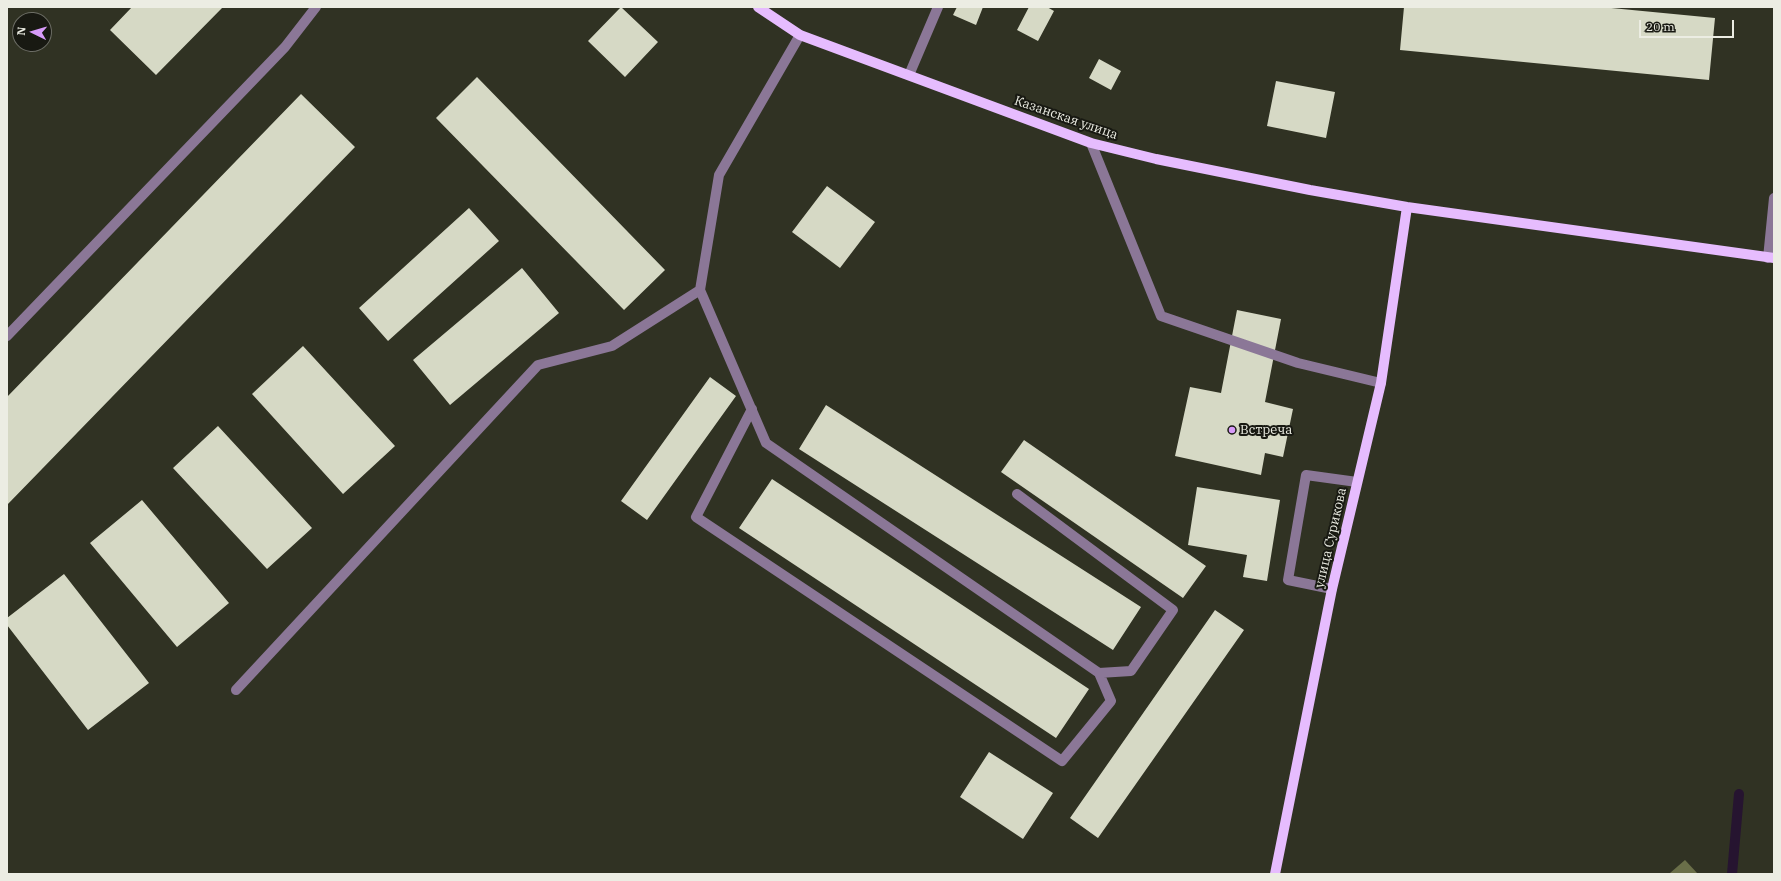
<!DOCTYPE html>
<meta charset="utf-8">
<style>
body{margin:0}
#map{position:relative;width:1781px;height:881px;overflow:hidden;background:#303223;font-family:"IBM Plex Serif",serif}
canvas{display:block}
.frame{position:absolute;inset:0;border:8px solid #ecede3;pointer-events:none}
.north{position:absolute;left:12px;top:12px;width:40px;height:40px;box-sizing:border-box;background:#181912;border:1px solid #6d6e66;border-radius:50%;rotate:275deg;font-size:11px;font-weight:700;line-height:16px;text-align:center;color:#ecede3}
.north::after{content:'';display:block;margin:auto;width:14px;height:18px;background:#d79bf9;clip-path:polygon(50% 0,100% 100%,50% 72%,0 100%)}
.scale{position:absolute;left:1639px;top:20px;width:95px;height:18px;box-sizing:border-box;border:2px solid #ecede3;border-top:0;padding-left:5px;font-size:12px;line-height:14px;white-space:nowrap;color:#ecede3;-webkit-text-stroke:3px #181912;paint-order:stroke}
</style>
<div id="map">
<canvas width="1781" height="881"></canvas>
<div class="frame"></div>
<div class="north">N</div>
<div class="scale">20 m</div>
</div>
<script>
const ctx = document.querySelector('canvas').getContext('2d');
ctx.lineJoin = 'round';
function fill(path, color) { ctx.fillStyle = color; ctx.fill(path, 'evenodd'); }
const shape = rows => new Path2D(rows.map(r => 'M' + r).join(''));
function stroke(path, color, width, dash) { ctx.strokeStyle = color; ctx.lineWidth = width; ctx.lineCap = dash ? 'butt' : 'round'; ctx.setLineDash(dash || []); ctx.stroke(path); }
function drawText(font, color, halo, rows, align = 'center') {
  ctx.font = font + ' "IBM Plex Serif",serif'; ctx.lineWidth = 4; ctx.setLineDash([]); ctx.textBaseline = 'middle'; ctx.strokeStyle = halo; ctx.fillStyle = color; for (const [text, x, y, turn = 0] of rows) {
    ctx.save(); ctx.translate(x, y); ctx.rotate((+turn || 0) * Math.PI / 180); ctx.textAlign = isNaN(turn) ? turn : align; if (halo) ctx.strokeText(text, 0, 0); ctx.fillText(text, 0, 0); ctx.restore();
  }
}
fill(shape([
 [1685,860,1698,874,1669,874,1670,873]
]), '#6a6f49');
stroke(shape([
 [1732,874,1739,794]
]), '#261430', 10);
fill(shape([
 [132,7,223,7,156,75,110,30],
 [621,7,658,42,625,77,588,41],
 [957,7,983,7,976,25,953,15],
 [1029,7,1047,7,1054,11,1038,41,1017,30],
 [1404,7,1601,7,1715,18,1709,80,1400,50],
 [1099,59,1121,71,1111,90,1089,78],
 [477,77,665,270,624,310,436,118],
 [1276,81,1335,92,1326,138,1267,126],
 [301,94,355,147,7,505,7,397],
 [827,186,875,222,840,268,792,232],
 [469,208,499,241,388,341,359,308],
 [522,268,559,313,450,405,413,360],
 [1237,310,1281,319,1265,402,1293,409,1283,457,1265,453,1261,475,1175,456,1190,387,1221,393],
 [303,346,395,446,343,494,252,394],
 [710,377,736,396,647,520,621,501],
 [826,405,1141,607,1113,650,799,449],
 [218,426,312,528,267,569,173,468],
 [1024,440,1206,566,1183,598,1001,472],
 [772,479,1089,689,1056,738,739,528],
 [1197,487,1280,500,1267,581,1243,577,1247,555,1188,545],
 [142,500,229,603,177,647,90,543],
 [64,574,149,683,88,730,7,625,7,618],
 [1215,610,1244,630,1098,838,1070,818],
 [989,752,1053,793,1023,839,960,797]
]), '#d6d9c5');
stroke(shape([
 [800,35,719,175,700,290,766,443,1099,673],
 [909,75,938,7],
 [1091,143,1161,316,1298,363,1381,383],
 [1768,258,1774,198],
 [7,336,285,47,316,7],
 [752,409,696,517,1062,761,1111,701,1099,673,1131,671,1173,610,1017,494],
 [1332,589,1288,580,1306,475,1357,482],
 [236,690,538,365,612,346,700,290]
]), '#8b7797', 10);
stroke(shape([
 [758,7,800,35,1091,143,1156,159,1310,190,1407,207,1774,258],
 [1275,874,1332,589,1381,383,1407,207]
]), '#e6bcfe', 10);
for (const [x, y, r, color] of [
 [1232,430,4,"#d79bf9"]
]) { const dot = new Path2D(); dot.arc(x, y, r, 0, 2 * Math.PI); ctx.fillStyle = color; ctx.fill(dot); stroke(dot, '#181912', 1.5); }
drawText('13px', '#ecede3', '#181912', [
 ["Казанская улица",1066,118,19],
 ["улица Сурикова",1331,538,-77]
]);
drawText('13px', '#ecede3', '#181912', [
 ["Встреча",1240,430]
], 'left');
</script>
